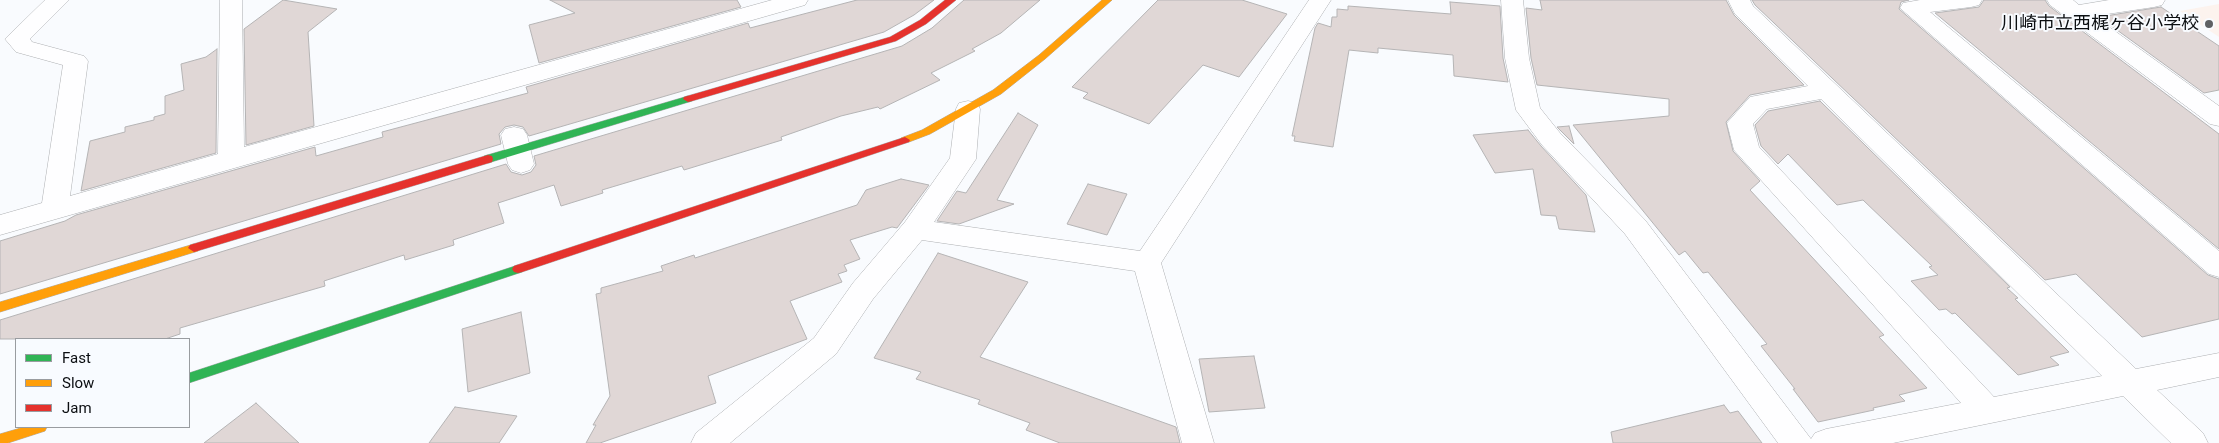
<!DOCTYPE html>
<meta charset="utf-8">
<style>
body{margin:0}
#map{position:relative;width:2219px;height:443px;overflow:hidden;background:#f9fbfe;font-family:Roboto,sans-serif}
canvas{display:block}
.legend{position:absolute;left:15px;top:338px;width:175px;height:90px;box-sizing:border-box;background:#f8fbff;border:1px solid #999ca0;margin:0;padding:6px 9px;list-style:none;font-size:15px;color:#0b0e11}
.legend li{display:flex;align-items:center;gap:10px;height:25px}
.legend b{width:25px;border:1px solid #999ca0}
</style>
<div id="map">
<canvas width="2219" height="443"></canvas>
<ul class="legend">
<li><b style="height:6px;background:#30b455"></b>Fast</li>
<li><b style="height:6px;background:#ff9f0a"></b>Slow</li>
<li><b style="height:6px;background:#e5322d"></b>Jam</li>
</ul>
</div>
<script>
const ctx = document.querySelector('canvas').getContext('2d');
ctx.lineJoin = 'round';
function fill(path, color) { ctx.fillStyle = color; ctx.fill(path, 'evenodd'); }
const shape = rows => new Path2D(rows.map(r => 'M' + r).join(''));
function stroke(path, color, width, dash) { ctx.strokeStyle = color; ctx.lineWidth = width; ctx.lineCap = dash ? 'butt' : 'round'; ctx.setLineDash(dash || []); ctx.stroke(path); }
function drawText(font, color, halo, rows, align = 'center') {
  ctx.font = font + ' Roboto,"Noto Sans JP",sans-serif'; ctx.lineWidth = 4; ctx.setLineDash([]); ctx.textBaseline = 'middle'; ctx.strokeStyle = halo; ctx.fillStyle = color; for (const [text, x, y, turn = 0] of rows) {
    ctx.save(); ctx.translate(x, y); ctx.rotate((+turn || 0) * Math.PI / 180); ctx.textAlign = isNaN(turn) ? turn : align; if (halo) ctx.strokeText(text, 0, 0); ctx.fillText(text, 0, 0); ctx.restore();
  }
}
fill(shape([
 [2219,4,2219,37,2180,11]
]), '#fcf3ee');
const building = shape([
 [283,0,337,9,308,32,314,126,246,145,244,29,283,0],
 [550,0,737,0,741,7,539,63,529,25,575,13,550,0],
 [857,0,934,0,914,15,884,32,529,136,523,127,514,125,505,127,499,134,501,144,0,294,0,241,65,221,76,215,315,147,316,156,383,137,382,132,528,93,526,87,748,23,750,28,857,0],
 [964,0,1040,0,1001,33,972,49,975,51,931,73,940,80,880,109,878,107,841,116,781,137,782,140,684,170,682,166,602,190,603,193,561,206,554,185,498,203,504,223,453,240,454,245,405,260,404,255,324,281,325,286,180,328,180,334,165,339,0,339,0,320,506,164,511,172,522,175,531,172,536,165,534,156,902,46,932,28,964,0],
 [1158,0,1242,0,1287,14,1239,77,1203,65,1149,124,1083,98,1088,93,1072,87,1158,0],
 [1540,0,1726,0,1734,15,1804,85,1750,95,1726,122,1733,151,1760,181,1750,190,1884,335,1879,337,1927,388,1899,395,1905,401,1873,408,1874,410,1818,422,1793,389,1795,389,1761,346,1767,344,1708,272,1703,273,1685,251,1679,255,1573,125,1669,116,1669,99,1537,85,1531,58,1526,8,1542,10,1540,0],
 [1752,0,1909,0,1901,2,1899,9,2208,275,2219,279,2219,319,2142,337,2076,274,2045,280,1755,5,1752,0],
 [1984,0,2045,0,2049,6,2219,134,2219,249,1935,13,1979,7,1984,0],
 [1450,2,1500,6,1503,58,1508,82,1454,76,1453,55,1378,48,1378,53,1349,50,1333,147,1294,141,1295,136,1292,136,1315,28,1318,23,1331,27,1332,17,1337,17,1337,9,1348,10,1348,6,1451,14,1450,2],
 [2161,7,2219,46,2219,90,2204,93,2099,17,2161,7],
 [217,49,216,153,81,191,90,141,125,132,125,127,154,120,154,117,165,114,165,96,184,90,181,64,206,57,217,49],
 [1820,101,2010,287,2007,288,2018,298,2015,299,2069,352,2050,357,2059,365,2018,375,1955,313,1952,314,1946,309,1939,310,1911,281,1938,275,1929,267,1932,266,1863,200,1837,205,1788,154,1778,164,1761,146,1755,125,1768,111,1820,101],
 [1018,113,1038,125,997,200,1014,204,959,224,937,221,957,191,966,193,1018,113],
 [1569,126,1574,144,1557,127,1569,126],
 [1528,130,1541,146,1586,195,1595,232,1559,229,1556,216,1541,215,1533,169,1495,173,1473,135,1528,130],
 [901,179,929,185,897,228,892,227,850,240,860,259,844,265,847,271,838,274,842,282,790,301,807,339,708,376,716,403,600,443,586,443,596,425,593,425,610,396,596,294,601,293,601,288,663,271,661,266,694,255,695,258,857,205,866,190,901,179],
 [1088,184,1127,194,1107,235,1067,224,1088,184],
 [938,253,1028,282,980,357,1176,427,1180,443,1060,443,1026,430,1030,423,978,404,980,400,916,379,921,372,874,358,938,253],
 [521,312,530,373,468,392,462,329,521,312],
 [1254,356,1265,408,1209,412,1199,359,1254,356],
 [256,403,299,443,204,443,256,403],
 [1724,405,1730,413,1738,411,1762,443,1613,443,1611,432,1724,405],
 [455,407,517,416,499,443,429,443,455,407]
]);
fill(building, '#e0d7d6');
stroke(building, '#b5b4b5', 1);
const street = shape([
 [45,0,69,0,30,39,32,42,84,56,88,61,70,196,218,154,220,0,242,0,244,147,772,0,808,0,805,5,0,235,0,215,42,203,63,65,16,52,5,39,45,0],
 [1309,0,1331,0,1161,263,1214,443,1182,443,1135,271,922,240,873,299,836,354,730,443,691,443,696,433,814,338,853,283,905,222,950,158,956,109,959,103,968,101,977,103,980,109,976,159,934,222,1140,251,1309,0],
 [1501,0,1523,0,1529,58,1540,108,1560,133,1645,220,1811,439,1815,433,1826,429,1961,403,1734,150,1727,123,1750,97,1808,86,1735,14,1728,0,1750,0,1753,6,2136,369,2219,353,2219,377,2157,390,2203,433,2208,443,2171,443,2123,396,1893,443,1778,443,1625,234,1542,145,1516,110,1505,58,1501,0],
 [1821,99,2102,376,1994,397,1759,147,1753,124,1767,109,1821,99],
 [1920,0,1982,0,1979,5,1971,7,1930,12,2219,251,2219,277,2209,274,1900,8,1903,3,1920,0],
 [2047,0,2073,0,2079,5,2109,0,2165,0,2162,5,2154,7,2094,16,2219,106,2219,126,2210,124,2050,5,2047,0],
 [514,127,523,129,527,135,534,164,530,170,521,173,512,170,508,164,501,135,505,129,514,127]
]);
const fast = shape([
 [688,96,692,97,693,99,692,101,488,163,483,159,484,156,688,96],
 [518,265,522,266,524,269,522,272,189,383,189,373,518,265]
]);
const slow = shape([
 [1102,0,1112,0,1045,59,1001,94,930,134,909,142,901,142,900,140,901,138,922,130,993,90,1039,55,1102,0],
 [194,244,198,245,200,248,198,251,0,312,0,302,194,244],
 [24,427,47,427,45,431,8,443,0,443,0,434,24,427]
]);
const jam = shape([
 [945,0,956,0,926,24,896,41,692,101,688,102,683,99,684,97,890,37,920,20,945,0],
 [905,137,910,140,909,142,522,272,518,273,514,272,512,269,514,266,905,137],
 [488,155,492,156,493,159,492,162,194,252,188,248,190,245,488,155]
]);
stroke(street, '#adafb2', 1);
stroke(fast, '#adafb2', 1);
stroke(slow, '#adafb2', 1);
stroke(jam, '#adafb2', 1);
fill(street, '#fefeff');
fill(fast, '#30b455');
fill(slow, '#ff9f0a');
fill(jam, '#e5322d');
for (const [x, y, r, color] of [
 [2209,24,5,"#5e6164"]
]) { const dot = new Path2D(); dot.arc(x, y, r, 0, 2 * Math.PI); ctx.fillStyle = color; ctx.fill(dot); stroke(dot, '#f8fbff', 2); }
drawText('18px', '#0b0e11', '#f8fbff', [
 ["川崎市立西梶ヶ谷小学校",2199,24]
], 'right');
</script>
